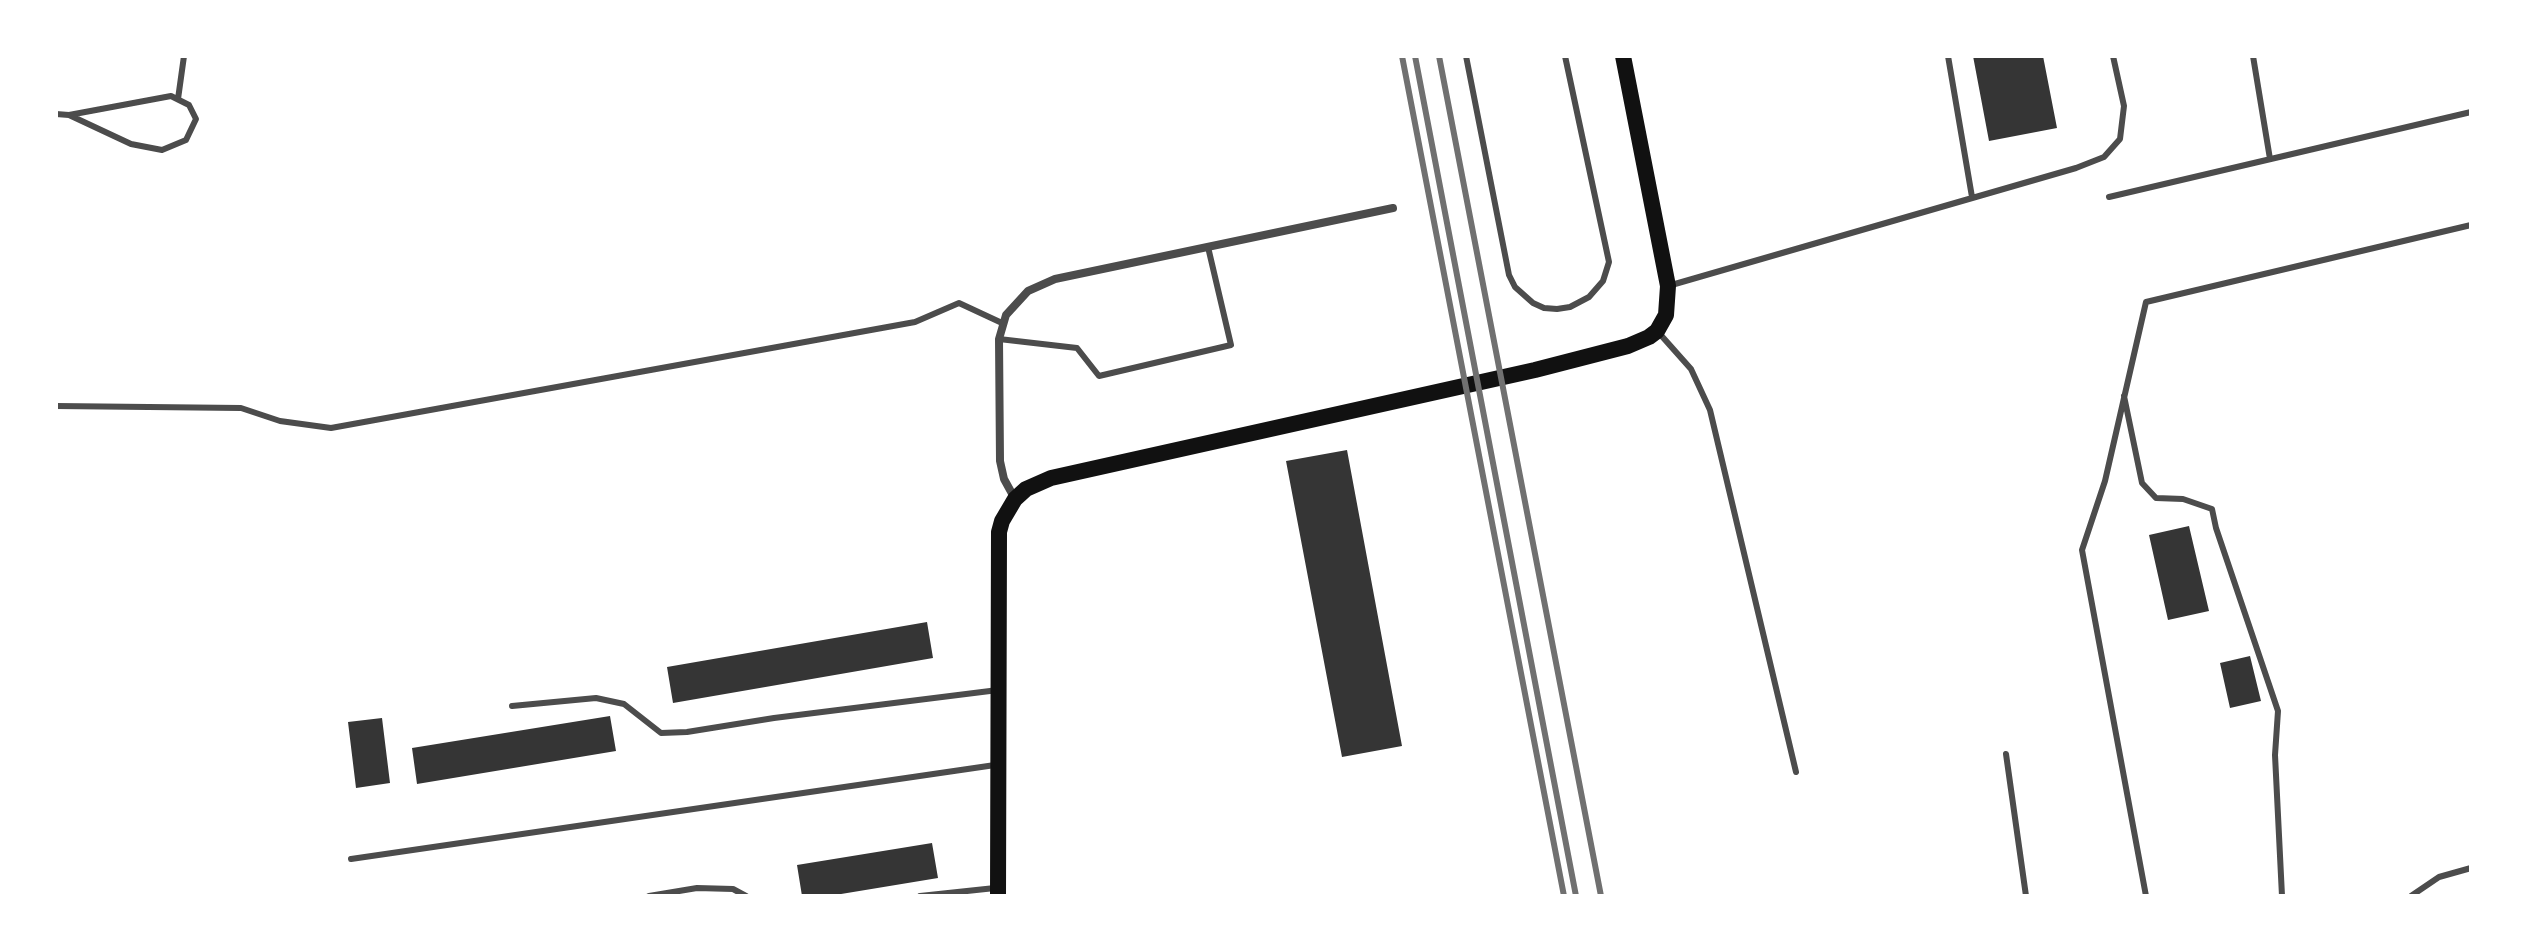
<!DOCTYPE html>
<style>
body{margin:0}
#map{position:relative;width:2527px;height:952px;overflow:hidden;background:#fff;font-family:Raleway,sans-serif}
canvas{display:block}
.frame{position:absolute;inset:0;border:58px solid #fff;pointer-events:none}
</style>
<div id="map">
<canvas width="2527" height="952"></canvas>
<div class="frame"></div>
</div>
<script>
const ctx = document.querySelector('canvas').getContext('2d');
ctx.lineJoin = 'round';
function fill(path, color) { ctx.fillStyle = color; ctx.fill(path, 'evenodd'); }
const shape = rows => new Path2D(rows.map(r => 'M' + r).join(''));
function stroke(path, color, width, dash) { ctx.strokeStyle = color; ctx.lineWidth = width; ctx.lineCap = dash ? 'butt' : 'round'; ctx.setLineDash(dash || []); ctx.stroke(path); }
fill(shape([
 [1973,56,2043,56,2057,128,1989,141],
 [1347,450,1402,746,1342,757,1286,461],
 [2189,526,2209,611,2168,620,2149,535],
 [927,622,933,658,673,703,667,667],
 [2250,656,2261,701,2230,708,2220,663],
 [610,716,616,751,417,784,412,748],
 [382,718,390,783,356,788,348,722],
 [932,843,938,878,829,896,802,896,797,865]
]), '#353535');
stroke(shape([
 [1466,56,1509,275,1515,287,1533,303,1544,308,1557,309,1570,307,1589,297,1603,281,1609,262,1565,56],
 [1948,56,1972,197],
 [2253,56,2270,159],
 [178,99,184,56],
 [56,114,69,115,171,96,189,105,196,119,186,140,162,150,131,144,69,115],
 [2109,197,2471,112],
 [1668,286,2076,168,2104,157,2120,139,2124,106,2113,56],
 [1659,333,1691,369,1710,410,1796,772],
 [999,339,1077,348,1099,376,1231,345,1208,247],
 [2124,396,2142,483,2156,498,2183,499,2212,509,2216,528,2278,711,2275,755,2282,896],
 [56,406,241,408,280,421,331,428,915,322,959,303,1002,323],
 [512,706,596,698,624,704,661,733,687,732,774,718,998,690],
 [2006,754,2026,896],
 [351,859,995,765],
 [649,896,697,888,733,889,746,896],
 [920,896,995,888],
 [2146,896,2082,550,2105,481,2146,302,2471,225],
 [2411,896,2439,877,2471,868]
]), '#4c4c4c', 6);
stroke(shape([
 [1015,499,1004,479,1000,461,999,339,1006,315,1028,291,1055,279,1393,208]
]), '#4c4c4c', 8);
stroke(shape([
 [998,896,999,532,1002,521,1015,499,1026,489,1051,478,1535,370,1628,346,1649,337,1657,331,1666,315,1668,286,1623,56]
]), '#111', 16);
stroke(shape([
 [1402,56,1564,896],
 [1415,56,1576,896],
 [1439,56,1601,896]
]), '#707070', 6);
</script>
